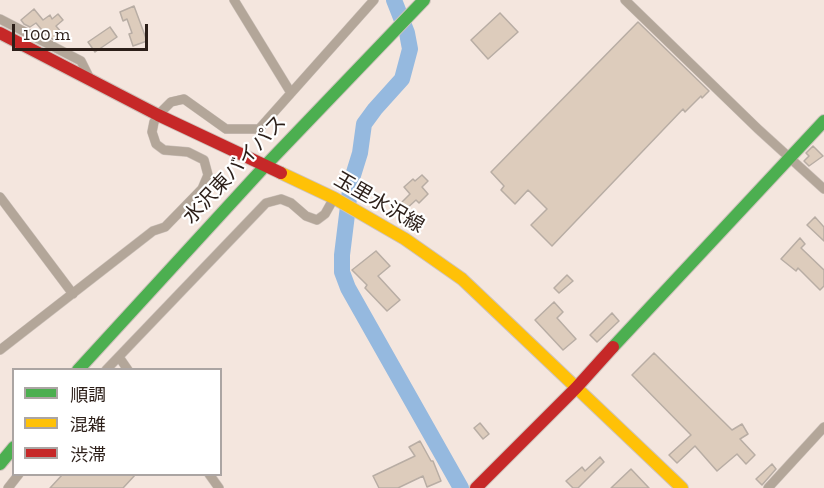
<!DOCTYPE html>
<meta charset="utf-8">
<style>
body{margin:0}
#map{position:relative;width:824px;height:488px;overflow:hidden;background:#f4e6de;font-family:"Zilla Slab","Noto Sans JP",serif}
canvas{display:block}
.legend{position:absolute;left:12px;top:368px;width:210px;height:108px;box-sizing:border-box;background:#fff;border:2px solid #aba5a3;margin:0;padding:8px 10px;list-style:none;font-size:18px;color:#2c1f19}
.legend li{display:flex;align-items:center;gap:12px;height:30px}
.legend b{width:30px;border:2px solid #aba5a3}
.scale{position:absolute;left:12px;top:24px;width:136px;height:27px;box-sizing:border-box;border:3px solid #2c1f19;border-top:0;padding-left:8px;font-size:18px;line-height:21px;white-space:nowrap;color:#2c1f19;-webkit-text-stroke:4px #fff;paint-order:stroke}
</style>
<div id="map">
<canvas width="824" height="488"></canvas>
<ul class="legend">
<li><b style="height:8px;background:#4caf50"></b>順調</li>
<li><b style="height:8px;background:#ffc107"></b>混雑</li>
<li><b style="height:8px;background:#c62828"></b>渋滞</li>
</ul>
<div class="scale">100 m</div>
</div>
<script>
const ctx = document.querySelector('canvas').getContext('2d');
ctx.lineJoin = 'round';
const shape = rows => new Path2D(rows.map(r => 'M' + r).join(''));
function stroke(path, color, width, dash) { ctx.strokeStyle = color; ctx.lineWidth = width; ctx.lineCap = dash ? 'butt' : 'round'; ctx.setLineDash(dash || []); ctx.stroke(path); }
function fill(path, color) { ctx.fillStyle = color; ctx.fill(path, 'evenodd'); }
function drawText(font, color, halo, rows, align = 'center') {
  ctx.font = font + ' "Zilla Slab","Noto Sans JP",serif'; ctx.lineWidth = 4.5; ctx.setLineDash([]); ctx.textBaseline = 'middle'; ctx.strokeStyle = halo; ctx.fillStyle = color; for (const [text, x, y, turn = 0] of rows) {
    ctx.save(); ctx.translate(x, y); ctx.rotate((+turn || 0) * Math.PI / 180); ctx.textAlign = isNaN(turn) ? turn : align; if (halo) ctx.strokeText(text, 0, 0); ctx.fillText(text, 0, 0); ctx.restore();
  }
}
stroke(shape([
 [394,0,407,33,410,49,402,79,375,109,364,124,360,153,351,182,342,255,342,272,348,288,461,488]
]), '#95b9df', 16);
const building = shape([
 [134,6,147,41,133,46,129,34,132,33,127,19,123,21,120,12,134,6],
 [34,9,43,20,50,15,52,19,58,14,63,20,56,26,62,33,54,40,46,35,36,23,30,27,24,24,21,20,34,9],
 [500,13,518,32,488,59,471,40,500,13],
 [638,22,709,91,702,98,701,96,685,112,683,109,552,246,531,225,547,209,528,190,515,204,501,190,504,186,491,172,638,22],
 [110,27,117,37,95,52,88,42,110,27],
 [813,146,823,156,809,166,804,161,809,156,806,153,813,146],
 [422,175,428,181,422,187,428,194,419,203,416,200,405,210,400,204,410,194,404,187,413,179,415,181,422,175],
 [815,217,824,227,824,241,807,225,815,217],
 [800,238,805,244,801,248,824,270,824,286,820,290,798,268,796,271,781,259,800,238],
 [376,251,390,266,378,276,400,300,387,311,365,288,367,285,352,270,376,251],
 [567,275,573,281,559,293,554,288,567,275],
 [554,302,563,312,557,318,576,339,563,350,535,320,554,302],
 [612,313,619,321,597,342,590,335,612,313],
 [654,353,732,430,742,424,748,434,740,439,755,455,746,464,737,454,717,471,695,446,677,463,669,455,691,435,632,375,654,353],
 [480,423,489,434,483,439,474,428,480,423],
 [420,441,431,461,433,461,441,481,427,487,423,476,398,488,379,488,373,476,415,456,409,447,420,441],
 [600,457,604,462,578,488,573,488,566,481,582,467,585,471,600,457],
 [772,464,776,469,762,485,756,479,772,464],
 [631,469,649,488,611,488,631,469],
 [63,474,136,474,123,488,50,488,63,474]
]);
fill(building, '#ddccbc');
stroke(building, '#b8ada4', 1.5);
const street = shape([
 [234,0,291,93],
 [625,0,758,129,824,189],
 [0,19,81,61,90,79],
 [0,197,73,294],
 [0,350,153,231,165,227,202,189,208,175,204,160,188,152,164,150,156,144,152,132,154,122,158,115,171,102,184,99,226,129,259,129,374,0],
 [119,357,128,370],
 [106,370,266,203,281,199,291,203,306,216,317,220,325,214,334,198],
 [209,474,219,488],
 [8,488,19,474],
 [768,488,824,427]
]);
const fast = shape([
 [613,347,824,121],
 [78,370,265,166,424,0],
 [0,464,14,447]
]);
const slow = shape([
 [281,173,334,198,405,239,462,279,682,488]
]);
const jam = shape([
 [0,33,158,115,281,173],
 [476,488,576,388,613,347]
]);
stroke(street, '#cec3bc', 10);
stroke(fast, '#cec3bc', 14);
stroke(slow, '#cec3bc', 14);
stroke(jam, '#cec3bc', 14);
stroke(street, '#b3a699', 9);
stroke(fast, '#4caf50', 12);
stroke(slow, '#ffc107', 12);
stroke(jam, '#c62828', 12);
drawText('20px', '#2c1f19', '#fff', [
 ["水沢東バイパス",235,170,-47],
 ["玉里水沢線",379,203,30]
]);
</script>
